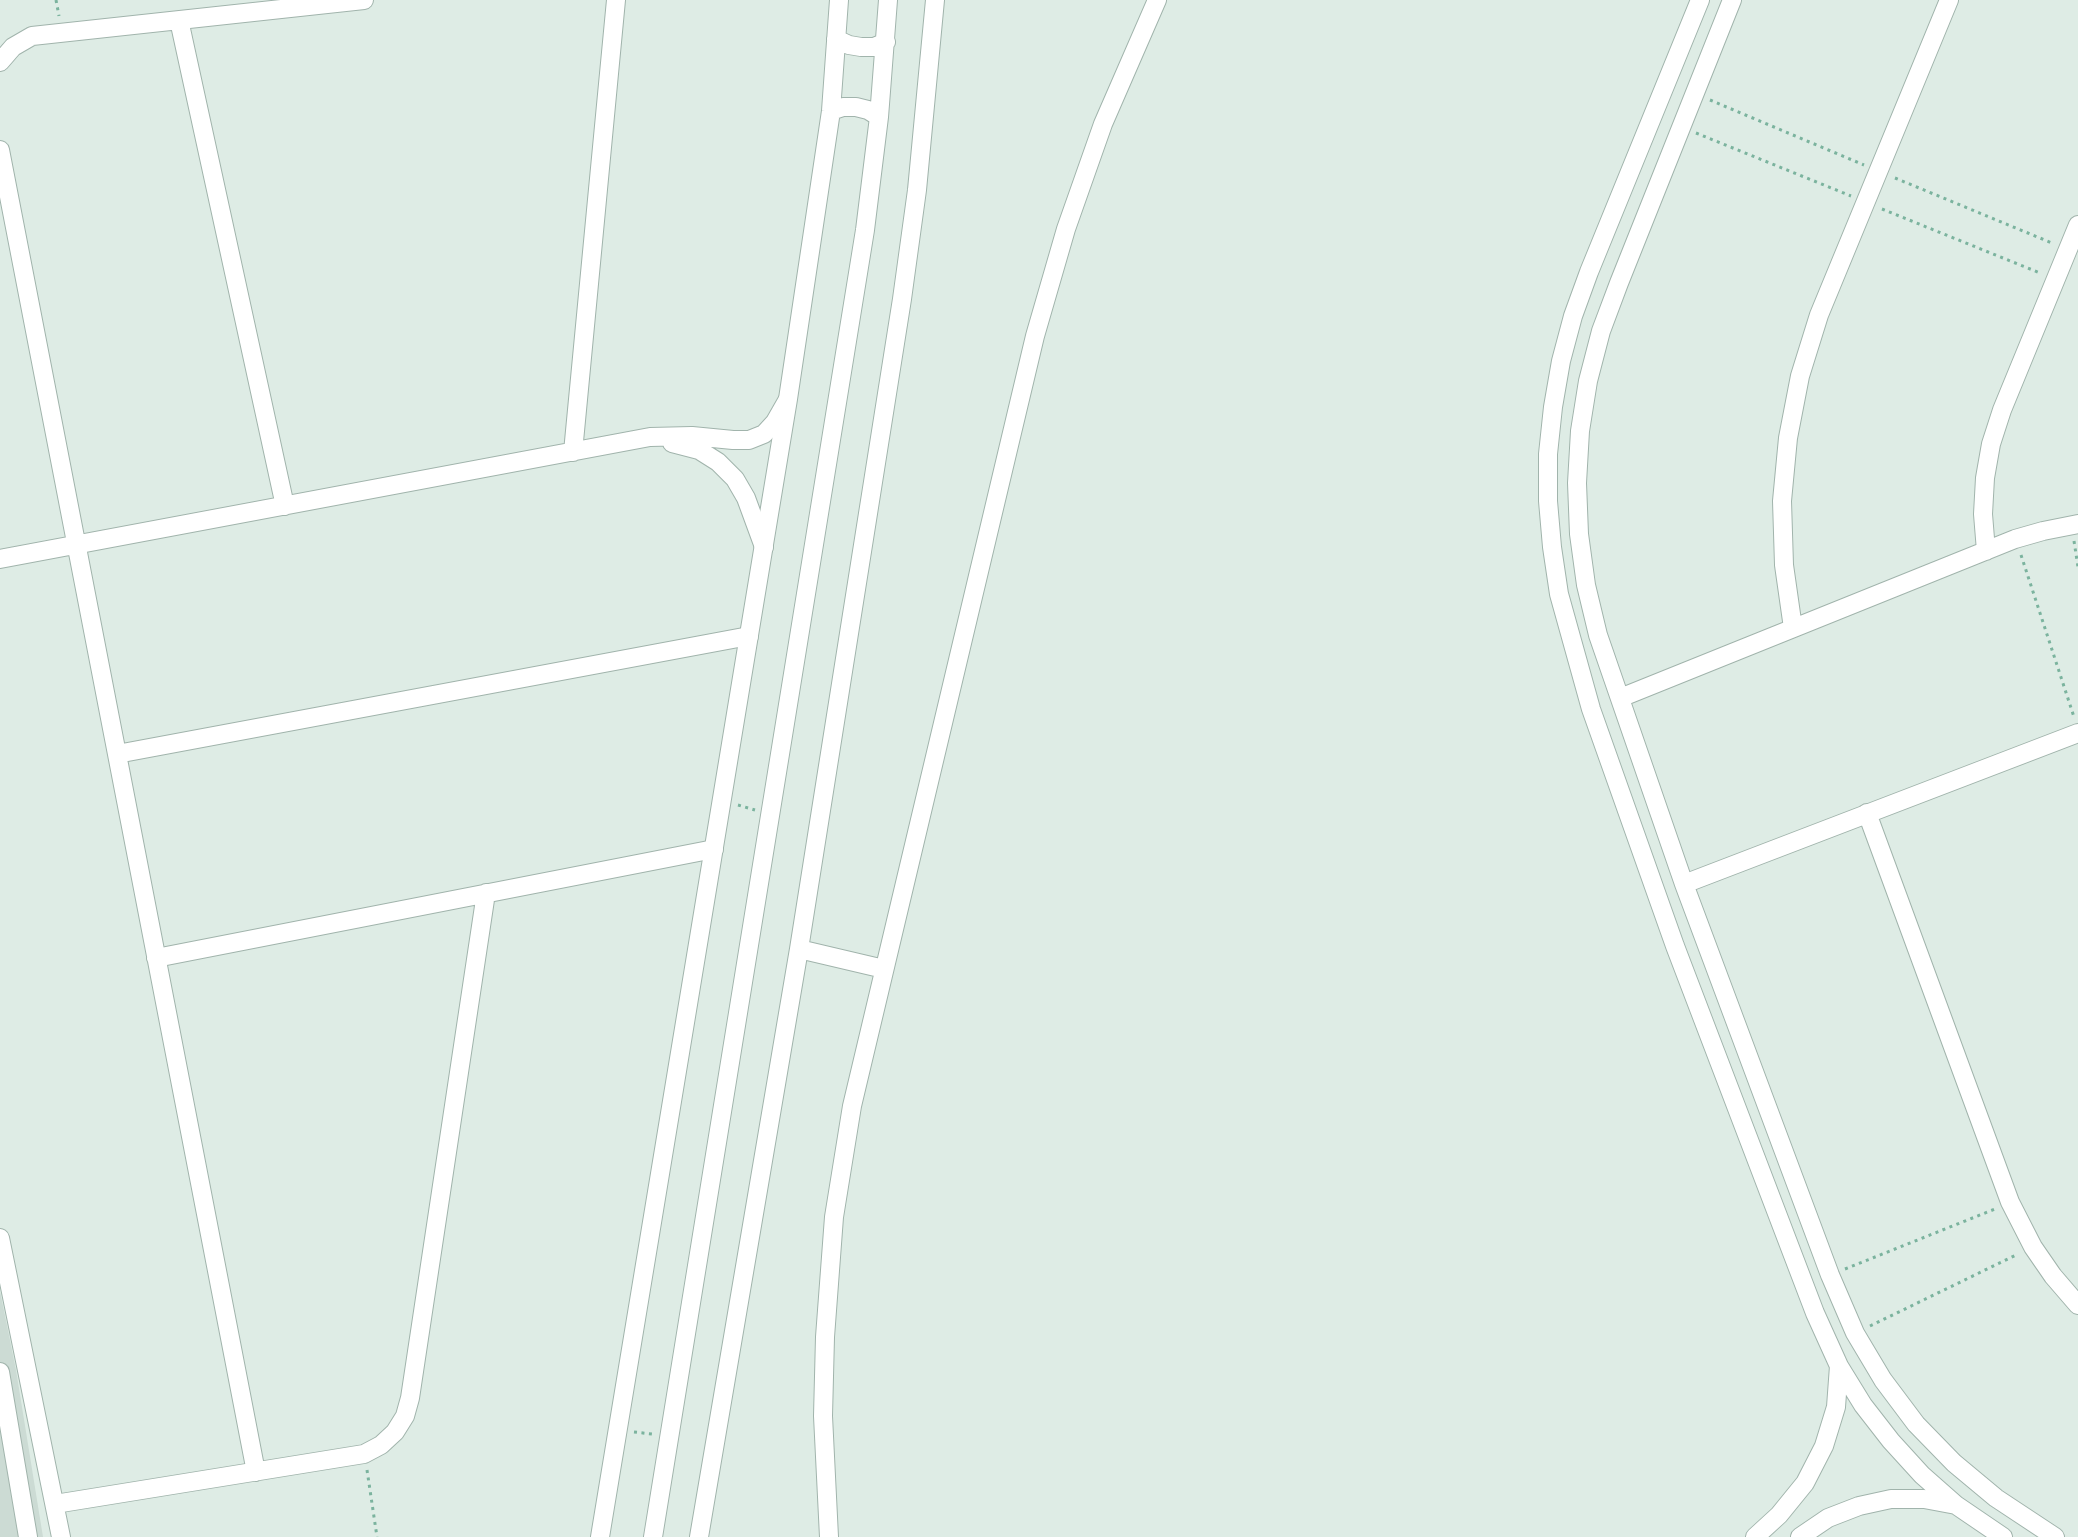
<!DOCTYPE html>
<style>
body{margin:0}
canvas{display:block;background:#deece5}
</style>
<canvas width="2078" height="1537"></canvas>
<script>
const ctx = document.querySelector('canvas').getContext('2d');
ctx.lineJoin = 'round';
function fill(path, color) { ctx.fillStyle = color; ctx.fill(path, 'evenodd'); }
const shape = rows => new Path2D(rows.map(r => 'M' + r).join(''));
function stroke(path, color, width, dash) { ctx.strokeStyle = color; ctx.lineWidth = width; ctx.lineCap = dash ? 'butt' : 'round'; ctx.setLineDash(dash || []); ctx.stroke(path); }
fill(shape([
 [0,1291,16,1370,43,1537,0,1537]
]), '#ccdbd4');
const minor = shape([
 [1700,0,1589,272,1573,316,1561,361,1553,407,1548,454,1548,501,1552,547,1559,594,1591,709,1675,946,1815,1313,1839,1366,1863,1405,1891,1441,1922,1475,1956,1505,2003,1537],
 [1732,0,1619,283,1601,331,1588,381,1580,431,1577,483,1579,534,1586,585,1598,635,1684,884,1830,1275,1855,1333,1883,1380,1916,1424,1954,1463,1996,1498,2055,1537],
 [179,20,285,506],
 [0,62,13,47,32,36,364,0],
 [0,150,256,1472],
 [672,443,699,450,718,462,735,479,746,498,764,547],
 [573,452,616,0],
 [1986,551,1983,514,1985,478,1991,444,2002,410,2078,225],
 [0,559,650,437,692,436,733,440,749,440,764,434,775,422,787,401],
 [1793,628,1784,565,1782,501,1788,438,1800,376,1819,315,1949,0],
 [1620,698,2015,539,2043,531,2078,524],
 [117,754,749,636],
 [1867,813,2010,1202,2033,1247,2053,1276,2078,1305],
 [1684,884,2078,733],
 [799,949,884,969],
 [156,958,714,849],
 [0,1238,61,1537],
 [0,1372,28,1537],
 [55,1504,364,1454,381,1445,395,1432,405,1416,410,1398,486,893],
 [699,1537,799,949,902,299,917,190,935,0],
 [829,1537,823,1416,825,1337,834,1217,852,1106,1035,336,1066,229,1103,124,1157,0],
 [1755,1537,1779,1515,1805,1483,1824,1446,1836,1407,1839,1366],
 [1800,1537,1828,1518,1859,1506,1891,1499,1924,1499,1956,1505]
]);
const tertiary = shape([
 [836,39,849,45,861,47,874,47,886,42],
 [831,111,843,107,856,107,868,110,879,117],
 [600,1537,788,399,831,111,839,0],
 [653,1537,865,230,879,117,888,0]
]);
stroke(minor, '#a1b4ac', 20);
stroke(tertiary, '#a1b4ac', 20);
stroke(shape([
 [56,0,59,16],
 [1710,100,1864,165],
 [1696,133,1851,196],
 [1895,178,2052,243],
 [1882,209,2040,273],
 [2074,541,2078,567],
 [2021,555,2074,717],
 [738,805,755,810],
 [1845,1269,1995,1209],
 [1870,1326,2018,1254],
 [634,1432,652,1434],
 [367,1470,377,1537]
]), '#7bb39e', 3, [3, 4.5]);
stroke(minor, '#fff', 18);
stroke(tertiary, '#fff', 18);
</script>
